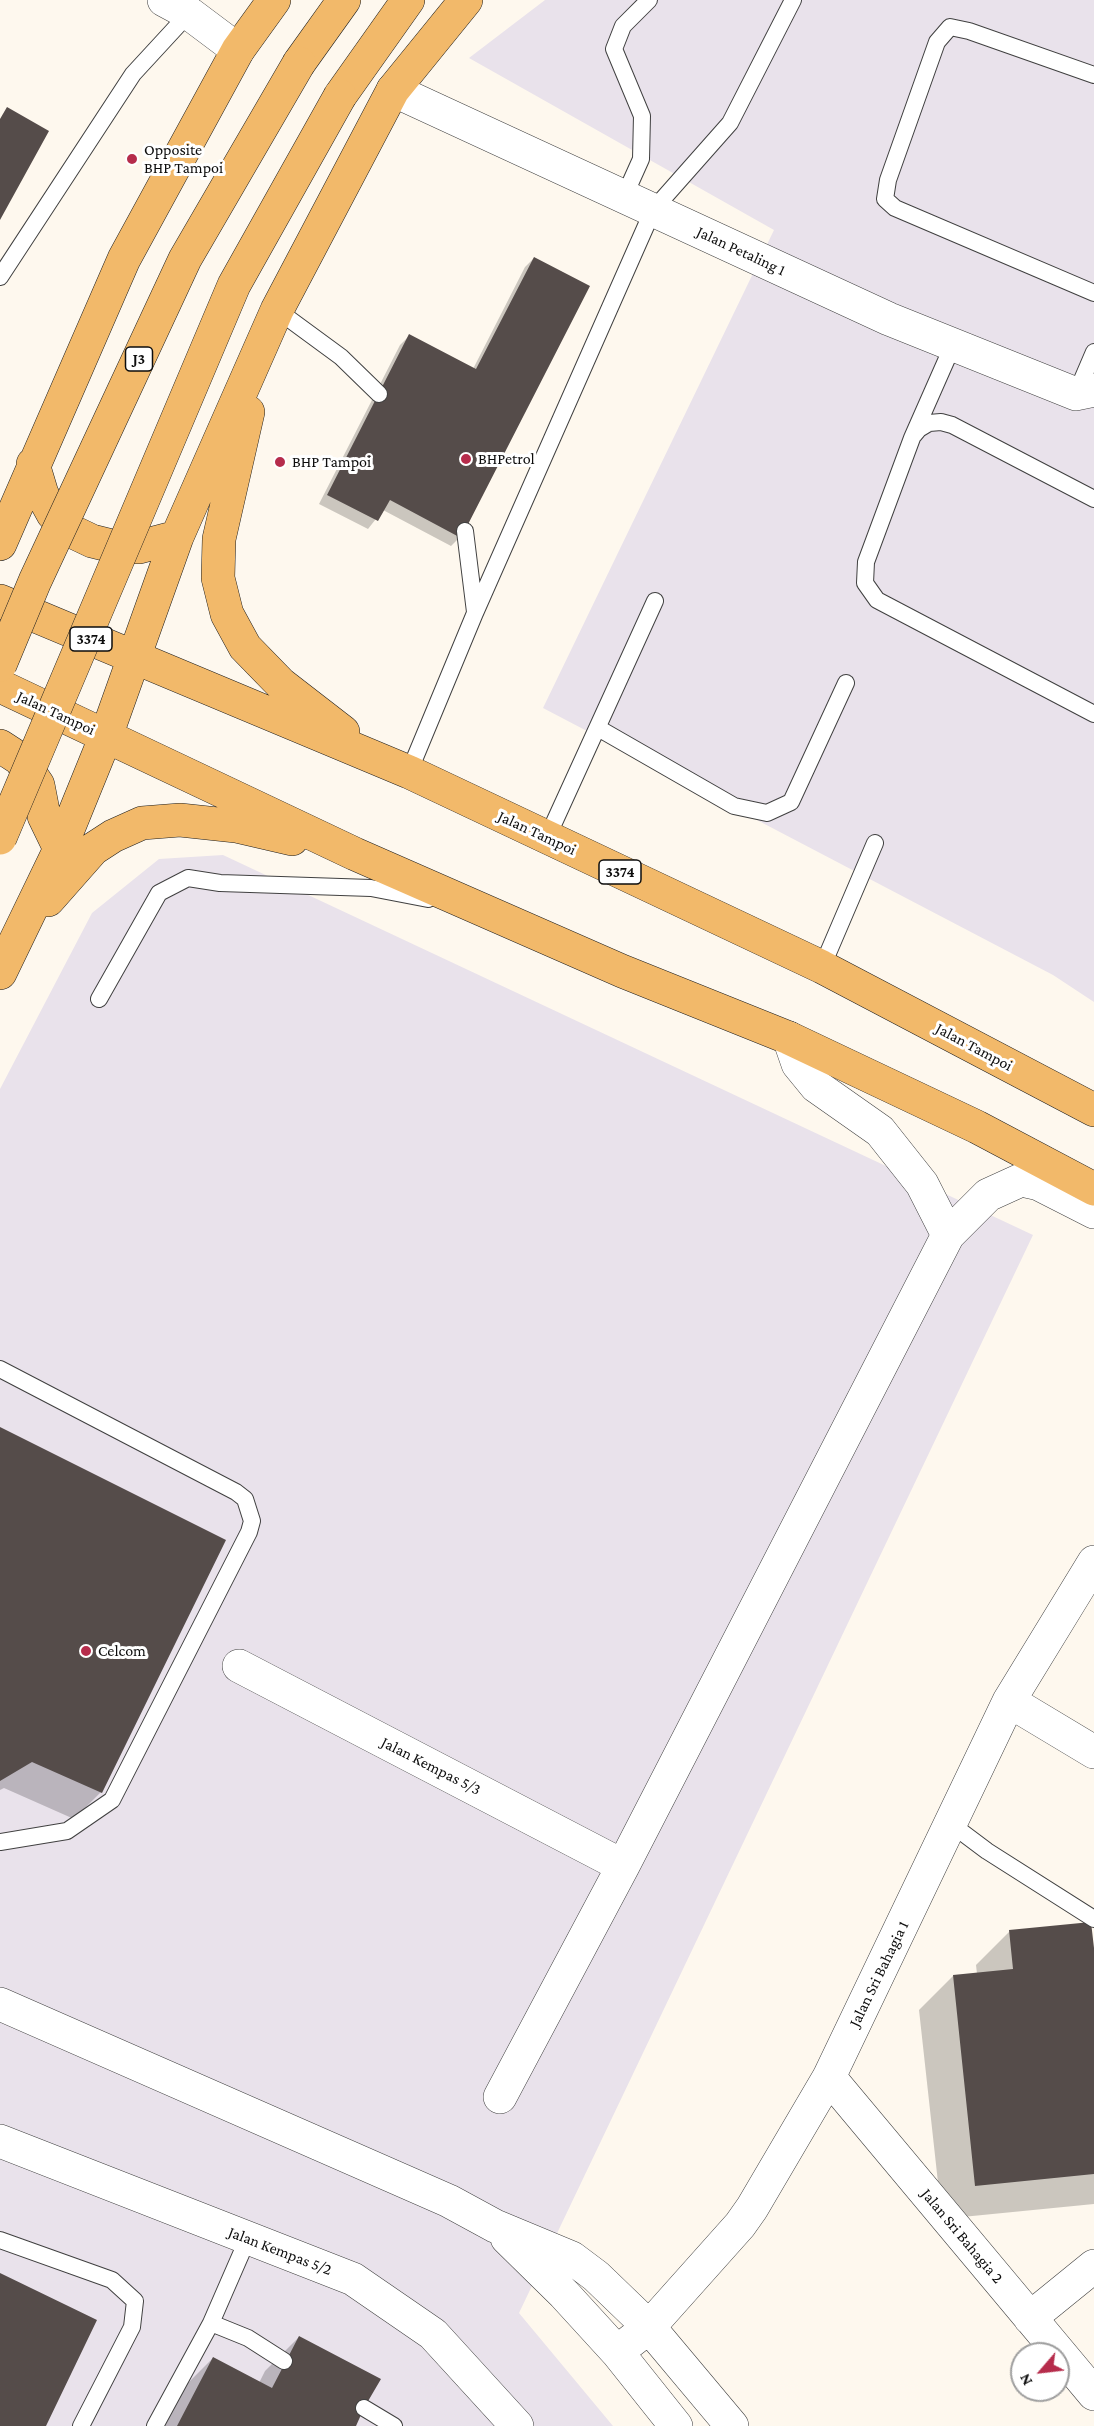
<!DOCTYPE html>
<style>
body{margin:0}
#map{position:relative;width:1094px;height:2426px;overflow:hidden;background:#fef8ee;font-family:"Crimson Pro",serif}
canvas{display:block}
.north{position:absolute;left:1010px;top:2342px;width:60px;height:60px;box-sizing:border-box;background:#fff;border:2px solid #9e9e9e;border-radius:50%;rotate:242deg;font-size:16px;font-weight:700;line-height:24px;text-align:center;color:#0d0d0d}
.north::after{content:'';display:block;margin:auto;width:21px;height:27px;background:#b62c4b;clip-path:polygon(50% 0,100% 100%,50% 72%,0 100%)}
</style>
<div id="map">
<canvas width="1094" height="2426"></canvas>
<div class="north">N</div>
</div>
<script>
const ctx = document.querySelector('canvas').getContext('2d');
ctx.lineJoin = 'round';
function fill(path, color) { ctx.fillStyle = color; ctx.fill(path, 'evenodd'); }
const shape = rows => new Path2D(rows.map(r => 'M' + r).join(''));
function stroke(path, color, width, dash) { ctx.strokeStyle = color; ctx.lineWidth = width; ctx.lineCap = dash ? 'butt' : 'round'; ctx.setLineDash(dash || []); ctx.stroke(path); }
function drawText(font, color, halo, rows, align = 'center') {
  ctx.font = font + ' "Crimson Pro",serif'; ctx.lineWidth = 6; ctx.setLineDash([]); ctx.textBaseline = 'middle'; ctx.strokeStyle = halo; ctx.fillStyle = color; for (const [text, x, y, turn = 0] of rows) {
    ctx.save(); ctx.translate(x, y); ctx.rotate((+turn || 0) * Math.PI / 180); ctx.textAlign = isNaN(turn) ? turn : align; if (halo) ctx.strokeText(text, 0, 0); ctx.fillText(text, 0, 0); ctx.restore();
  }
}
fill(shape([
 [545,0,1094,0,1094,1002,1053,975,543,708,774,230,469,58],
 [223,855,1033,1235,519,2313,613,2426,0,2426,0,1089,92,913,159,859]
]), '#e9e2eb');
fill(shape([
 [534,258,460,537,451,546,383,510,368,529,319,504,400,345,409,336,473,369,525,267],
 [0,1429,101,1792,74,1819,4,1788,0,1790],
 [1010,1931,1094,1962,1094,2204,942,2219,919,2010,953,1976,977,1974,976,1965],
 [299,2337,355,2426,162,2426,179,2392,213,2358,259,2383,265,2371]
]), '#0003');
fill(shape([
 [7,107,49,131,0,220,0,119],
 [534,257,590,286,461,538,390,500,378,521,327,495,409,334,476,369],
 [0,1427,226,1540,102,1793,32,1762,0,1781],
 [1091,1922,1094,1948,1094,2174,975,2186,953,1975,1013,1969,1009,1930],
 [0,2273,97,2320,46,2426,0,2426],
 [299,2336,381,2379,364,2408,356,2426,177,2426,213,2357,272,2388]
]), '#554c4a');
const lane = shape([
 [1094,75,969,31,950,27,937,42,888,180,885,199,895,208,1094,293],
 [624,197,641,159,642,116,614,49,623,26,649,0],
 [0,277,133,74,192,10],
 [277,310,341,357,379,394],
 [953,345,912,438,866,562,865,583,877,600,1094,714],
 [1076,394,1094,352],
 [914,435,919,429,929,423,941,422,952,425,1094,499],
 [465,531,475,612],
 [598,728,734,806,767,813,791,802,846,683],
 [409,772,475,613,653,210,730,123,793,0],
 [547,838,655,601],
 [822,967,875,843],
 [99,999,159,893,188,878,220,883,371,888,428,899],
 [0,1369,236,1492,245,1499,252,1521,249,1532,112,1800,67,1831,0,1842],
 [951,1824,987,1851,1094,1919],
 [0,2240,112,2280,135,2301,132,2327,81,2426],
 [211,2323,248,2238],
 [364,2408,394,2426],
 [155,2426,211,2323,248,2338,284,2361]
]);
const street = shape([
 [164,0,190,14,238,50],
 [393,90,889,319,1076,394,1094,390],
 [789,1038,798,1064,816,1086,880,1131,922,1184,948,1235],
 [239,1666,623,1866],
 [1009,1701,1094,1752],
 [0,2004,449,2201,495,2226,572,2258,596,2276,649,2327,732,2426],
 [829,2077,1094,2394],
 [500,2097,623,1866,948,1235,988,1195,1021,1180,1039,1184,1094,1212],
 [0,2141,353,2279,433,2334,517,2426],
 [507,2238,564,2294,617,2352,676,2426],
 [1030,2318,1094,2266],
 [617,2352,649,2327,740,2225,752,2208,829,2077,1009,1701,1094,1562]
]);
const primary = shape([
 [299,63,344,0],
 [340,96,408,0],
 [248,412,219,539,218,578,227,614,245,647,281,684,343,732],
 [33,464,42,494,53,514,71,531,92,541,116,547,139,547,177,537],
 [0,544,124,259,238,50,274,0],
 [0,601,409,772,822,967,1094,1110],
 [0,686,355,854,622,971,789,1038,977,1127,1094,1189],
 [0,746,20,759,38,785,44,816,60,849],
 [48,900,93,849,113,836,142,823,180,820,236,826,292,839],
 [0,973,60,849,106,736,177,537,277,310,393,90,466,0]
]);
stroke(lane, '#404040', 18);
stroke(street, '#404040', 34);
stroke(primary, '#1e1e1e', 34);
stroke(lane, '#fff', 16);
stroke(street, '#fff', 33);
stroke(primary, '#f2b96a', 33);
const primaryBridge = shape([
 [0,665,35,581,185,259,299,63],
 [0,838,234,285,340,96]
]);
stroke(primaryBridge, '#1e1e1e', 34, []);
stroke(primaryBridge, '#f2b96a', 33);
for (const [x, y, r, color] of [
 [132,159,6,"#b62c4b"],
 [466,459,6,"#b62c4b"],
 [280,462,6,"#b62c4b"],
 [86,1651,6,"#b62c4b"]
]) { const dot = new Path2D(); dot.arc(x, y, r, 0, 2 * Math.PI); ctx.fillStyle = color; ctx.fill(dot); stroke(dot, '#fff', 2); }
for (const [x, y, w] of [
 [139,359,27],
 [91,639,42],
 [620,872,42]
]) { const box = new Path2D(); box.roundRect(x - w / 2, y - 12, w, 24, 4.5); ctx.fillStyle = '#fff'; ctx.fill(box); stroke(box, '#0d0d0d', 1.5); }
drawText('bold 15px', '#0d0d0d', null, [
 ["J3",139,359],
 ["3374",91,639],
 ["3374",620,872]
]);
drawText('16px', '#0d0d0d', '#fff', [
 ["Opposite",144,150],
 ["BHP Tampoi",144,168],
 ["BHPetrol",478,459],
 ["BHP Tampoi",292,462],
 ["Celcom",98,1651]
], 'left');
drawText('16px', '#0d0d0d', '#fff', [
 ["Jalan Petaling 1",741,251,25],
 ["Jalan Tampoi",56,713,25],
 ["Jalan Tampoi",537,833,25],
 ["Jalan Tampoi",974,1047,28],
 ["Jalan Kempas 5/3",431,1766,27],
 ["Jalan Sri Bahagia 1",879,1974,-64],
 ["Jalan Sri Bahagia 2",962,2236,50],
 ["Jalan Kempas 5/2",280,2251,21]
]);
</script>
